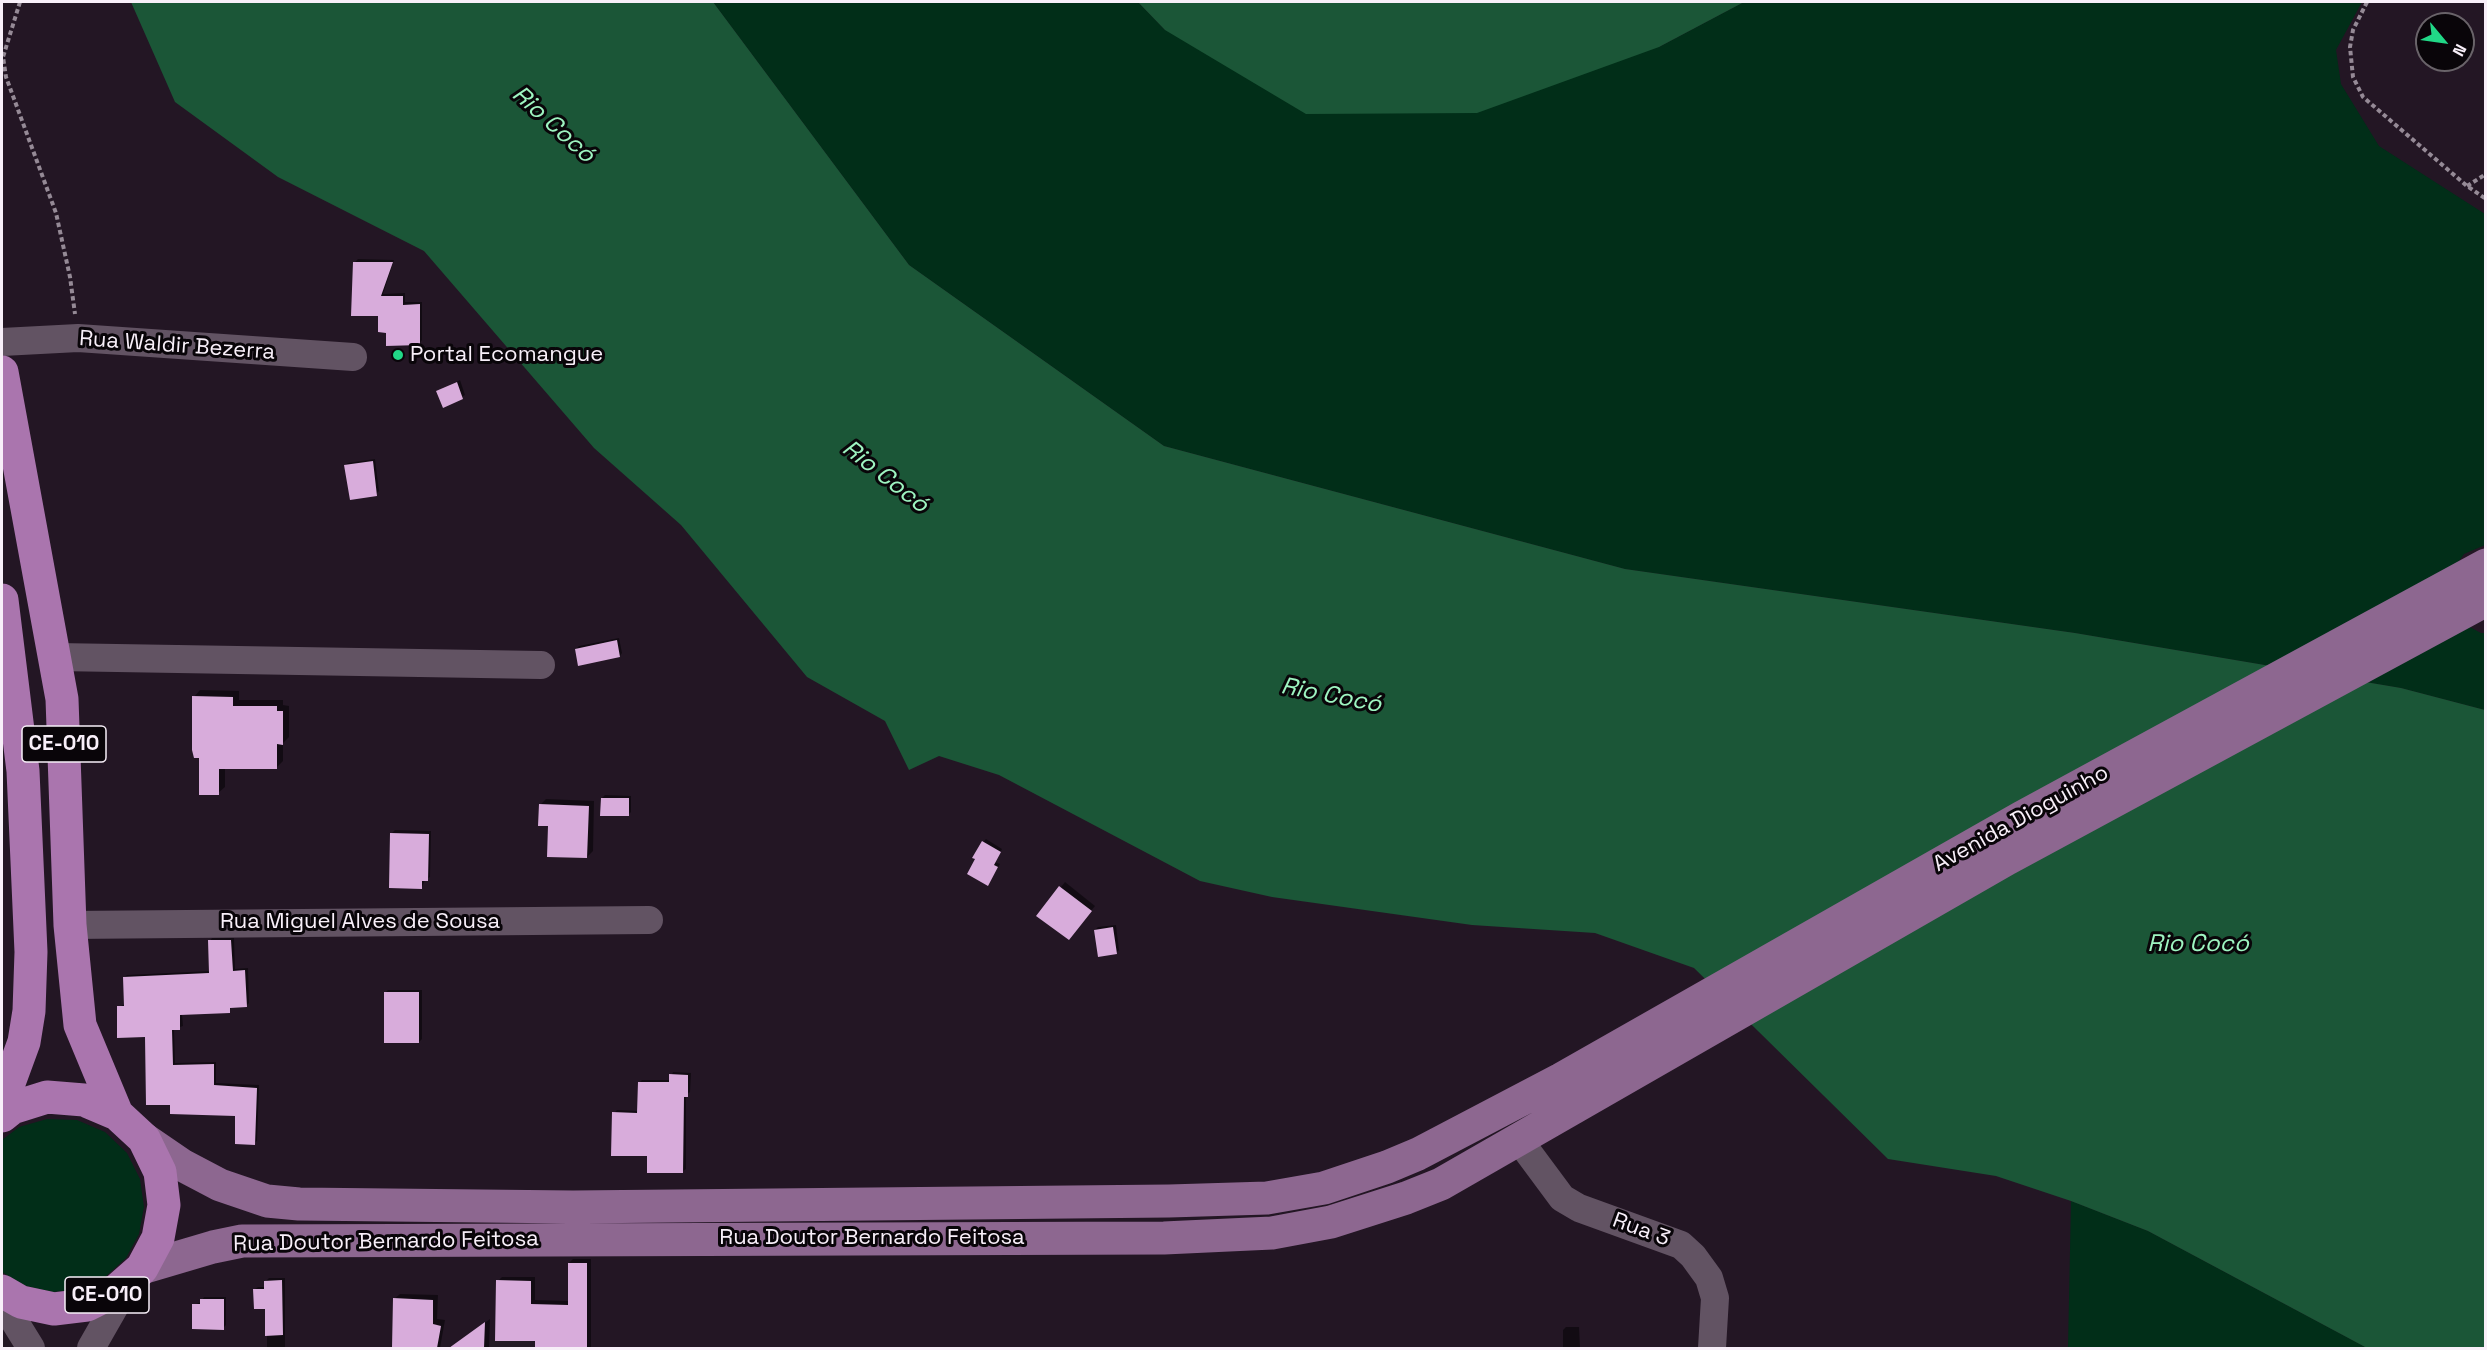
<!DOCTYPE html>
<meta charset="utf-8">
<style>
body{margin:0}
#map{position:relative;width:2487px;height:1350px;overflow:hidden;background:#231624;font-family:"Space Grotesk",sans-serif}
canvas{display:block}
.frame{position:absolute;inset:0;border:3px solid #f8eff9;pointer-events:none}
.north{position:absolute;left:2415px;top:12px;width:60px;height:60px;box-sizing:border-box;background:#090509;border:2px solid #696369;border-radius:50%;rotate:119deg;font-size:16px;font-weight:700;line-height:24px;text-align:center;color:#f8eff9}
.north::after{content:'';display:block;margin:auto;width:21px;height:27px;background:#21d887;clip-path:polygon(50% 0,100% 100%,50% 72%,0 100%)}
</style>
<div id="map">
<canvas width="2487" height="1350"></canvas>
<div class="frame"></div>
<div class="north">N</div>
</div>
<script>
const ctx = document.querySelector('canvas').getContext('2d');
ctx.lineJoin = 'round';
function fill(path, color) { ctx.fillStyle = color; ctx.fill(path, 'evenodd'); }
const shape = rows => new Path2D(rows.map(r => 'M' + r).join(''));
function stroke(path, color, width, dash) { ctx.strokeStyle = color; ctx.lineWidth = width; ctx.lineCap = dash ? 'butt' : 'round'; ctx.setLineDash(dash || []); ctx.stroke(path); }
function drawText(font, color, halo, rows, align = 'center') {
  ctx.font = font + ' "Space Grotesk",sans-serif'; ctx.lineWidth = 6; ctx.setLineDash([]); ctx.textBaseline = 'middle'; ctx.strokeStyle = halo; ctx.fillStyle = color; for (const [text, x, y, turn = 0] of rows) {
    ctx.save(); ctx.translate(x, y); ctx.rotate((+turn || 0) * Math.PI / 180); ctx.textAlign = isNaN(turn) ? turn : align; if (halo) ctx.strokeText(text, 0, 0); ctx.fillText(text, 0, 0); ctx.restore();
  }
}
fill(shape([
 [713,2,1138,2,1165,30,1659,47,1744,2,2362,2,2336,50,2341,84,2379,146,2485,214,2485,545,2464,554,2444,582,2451,617,2481,633,2485,633,2485,710,2401,688,2075,633,1625,569,1164,446,909,265],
 [47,1119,77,1120,105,1132,127,1153,140,1179,144,1207,139,1234,126,1258,105,1277,80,1289,53,1292,26,1286,2,1272,2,1140,19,1127],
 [2071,1201,2148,1231,2367,1348,2068,1348]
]), '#012e18');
fill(shape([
 [131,2,713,2,909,265,1164,446,1625,569,2075,633,2401,688,2485,710,2485,1348,2367,1348,2148,1231,2071,1201,1996,1176,1888,1159,1694,968,1595,933,1472,925,1272,897,1200,881,999,775,939,756,909,770,885,721,807,677,681,525,594,448,424,251,278,177,175,102],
 [1138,2,1744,2,1659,47,1477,113,1306,114,1165,30]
]), '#1b5637');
fill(shape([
 [2450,18,2455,24,2444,24],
 [2463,32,2471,41,2463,49],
 [2427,40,2427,53,2420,46],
 [2433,60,2451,60,2441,69],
 [358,259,394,260,383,294,405,293,405,302,422,302,422,340,420,343,388,331,355,262],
 [460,380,465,395,444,406,438,391],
 [375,459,379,491,376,494,345,465,348,463],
 [619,638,622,653,620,656,576,649,579,646],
 [200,690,239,691,239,700,283,700,283,705,289,706,289,737,283,743,283,761,276,768,225,767,225,787,218,793,201,757,194,697],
 [605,795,631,796,631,812,628,815,602,798],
 [546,799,594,801,593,851,587,857,550,825,540,805],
 [395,830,431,831,430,877,425,880,422,887,392,833],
 [986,839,1002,849,995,862,1000,864,990,881,983,842],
 [1065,882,1095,906,1073,933,1038,916],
 [1116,925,1119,950,1116,953,1095,930,1098,927],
 [212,938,234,938,235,969,248,968,249,1003,246,1006,232,1006,229,1011,182,1014,183,1026,174,1029,175,1063,216,1062,216,1083,259,1085,257,1141,254,1143,236,1114,171,1104,147,1035,119,1007,125,1004,124,977,127,975,211,971,210,941],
 [388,990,422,990,422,1039,419,1042,385,993],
 [673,1072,691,1073,690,1092,686,1095,686,1169,683,1171,648,1155,614,1113,617,1110,639,1111,639,1083,642,1080,670,1080],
 [573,1259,591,1259,591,1348,536,1348,536,1340,498,1281,502,1277,535,1277,535,1300,569,1301,569,1263],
 [269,1278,285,1278,285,1348,267,1348,267,1307,255,1289,258,1287,266,1287,266,1281],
 [400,1294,438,1295,437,1319,445,1320,440,1348,393,1348,394,1299],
 [204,1297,226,1297,226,1325,223,1328,194,1305,201,1302],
 [490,1319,489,1348,450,1348],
 [1566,1327,1579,1327,1580,1348,1563,1348,1563,1330]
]), '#0007');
fill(shape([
 [353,262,393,262,381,296,403,296,403,305,420,304,420,345,386,346,386,333,378,332,378,316,351,316],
 [457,382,463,399,443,408,436,391],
 [373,461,377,496,350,500,344,465],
 [617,640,620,657,578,666,575,649],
 [192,696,233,697,233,706,277,706,277,711,283,711,283,745,277,744,277,769,219,769,219,795,199,795,199,758,194,758,192,750],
 [601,798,629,798,629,816,600,816],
 [539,804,589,806,587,858,547,857,548,826,538,826],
 [390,833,429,834,428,881,422,881,422,889,389,888],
 [982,841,1001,852,994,865,998,867,988,886,967,874,975,859,972,858],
 [1059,886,1092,911,1069,940,1036,916],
 [1113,927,1117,954,1098,957,1094,930],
 [208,940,231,940,233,971,245,970,247,1007,230,1008,230,1013,180,1015,180,1030,172,1030,173,1065,214,1064,214,1085,257,1088,255,1145,235,1144,235,1116,170,1114,170,1105,146,1105,145,1037,117,1038,117,1006,124,1006,123,977,209,973],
 [384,992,419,992,419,1043,384,1043],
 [669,1074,688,1075,688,1097,684,1097,683,1173,647,1173,647,1156,611,1156,612,1112,637,1113,638,1082,669,1082],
 [568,1263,587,1263,587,1348,535,1348,535,1341,495,1341,496,1280,531,1281,531,1304,568,1305],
 [282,1280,283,1335,265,1336,265,1309,254,1309,253,1289,264,1289,264,1281],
 [393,1298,433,1300,433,1324,441,1326,437,1348,392,1348],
 [200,1299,224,1299,224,1330,192,1329,192,1304,200,1304],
 [485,1322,484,1348,449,1348]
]), '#d8acdb');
stroke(shape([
 [20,2,3,57,6,77,56,213,70,277,75,314],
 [2367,2,2353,30,2350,47,2353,77,2363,97,2467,186,2486,199],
 [2467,186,2486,174]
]), '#958a96', 4, [4.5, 3]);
stroke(shape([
 [2,342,78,338,353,357],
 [56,657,541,665],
 [70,925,649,920],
 [1519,1140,1562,1198,1579,1208,1681,1245,1693,1256,1709,1278,1715,1298,1712,1348],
 [2,1301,31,1348],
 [91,1348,131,1278]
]), '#625363', 28);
stroke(shape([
 [144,1139,182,1165,220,1185,267,1201,299,1204,573,1207,1169,1201,1267,1198,1324,1188,1387,1167,1418,1154,1561,1079,2022,817,2486,565],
 [142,1268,213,1247,242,1241,1164,1238,1272,1233,1331,1222,1406,1198,1441,1184,2007,859,2486,600]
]), '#8d6790', 33);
stroke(shape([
 [2,372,62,699,70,925,80,1025,117,1114],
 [2,600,23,771,31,952,29,1011,24,1042,2,1102],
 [2,1116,12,1108,47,1097,84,1100,117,1114,144,1139,160,1172,164,1205,158,1238,142,1268,117,1290,87,1305,54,1309,21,1302,2,1291]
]), '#aa75ae', 33);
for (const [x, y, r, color] of [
 [398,355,6,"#21d887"]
]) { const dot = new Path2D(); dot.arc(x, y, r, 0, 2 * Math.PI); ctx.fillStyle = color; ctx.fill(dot); stroke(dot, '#090509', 2); }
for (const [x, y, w] of [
 [64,744,84],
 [107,1295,84]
]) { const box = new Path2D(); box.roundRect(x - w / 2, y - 18, w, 36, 4.5); ctx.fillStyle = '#090509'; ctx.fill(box); stroke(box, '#f8eff9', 1.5); }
drawText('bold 21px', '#f8eff9', null, [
 ["CE-010",64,744],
 ["CE-010",107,1295]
]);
drawText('22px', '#f8eff9', '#090509', [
 ["Rua Waldir Bezerra",177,346,4],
 ["Avenida Dioguinho",2021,819,-29],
 ["Rua Miguel Alves de Sousa",360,922],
 ["Rua 3",1641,1230,20],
 ["Rua Doutor Bernardo Feitosa",872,1238],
 ["Rua Doutor Bernardo Feitosa",386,1242,-1]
]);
drawText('22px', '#f8eff9', '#090509', [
 ["Portal Ecomangue",410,355]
], 'left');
drawText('italic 24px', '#9ef5c1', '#090509', [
 ["Rio Cocó",553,125,42],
 ["Rio Cocó",885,477,38],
 ["Rio Cocó",1331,696,11],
 ["Rio Cocó",2198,944]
]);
</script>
